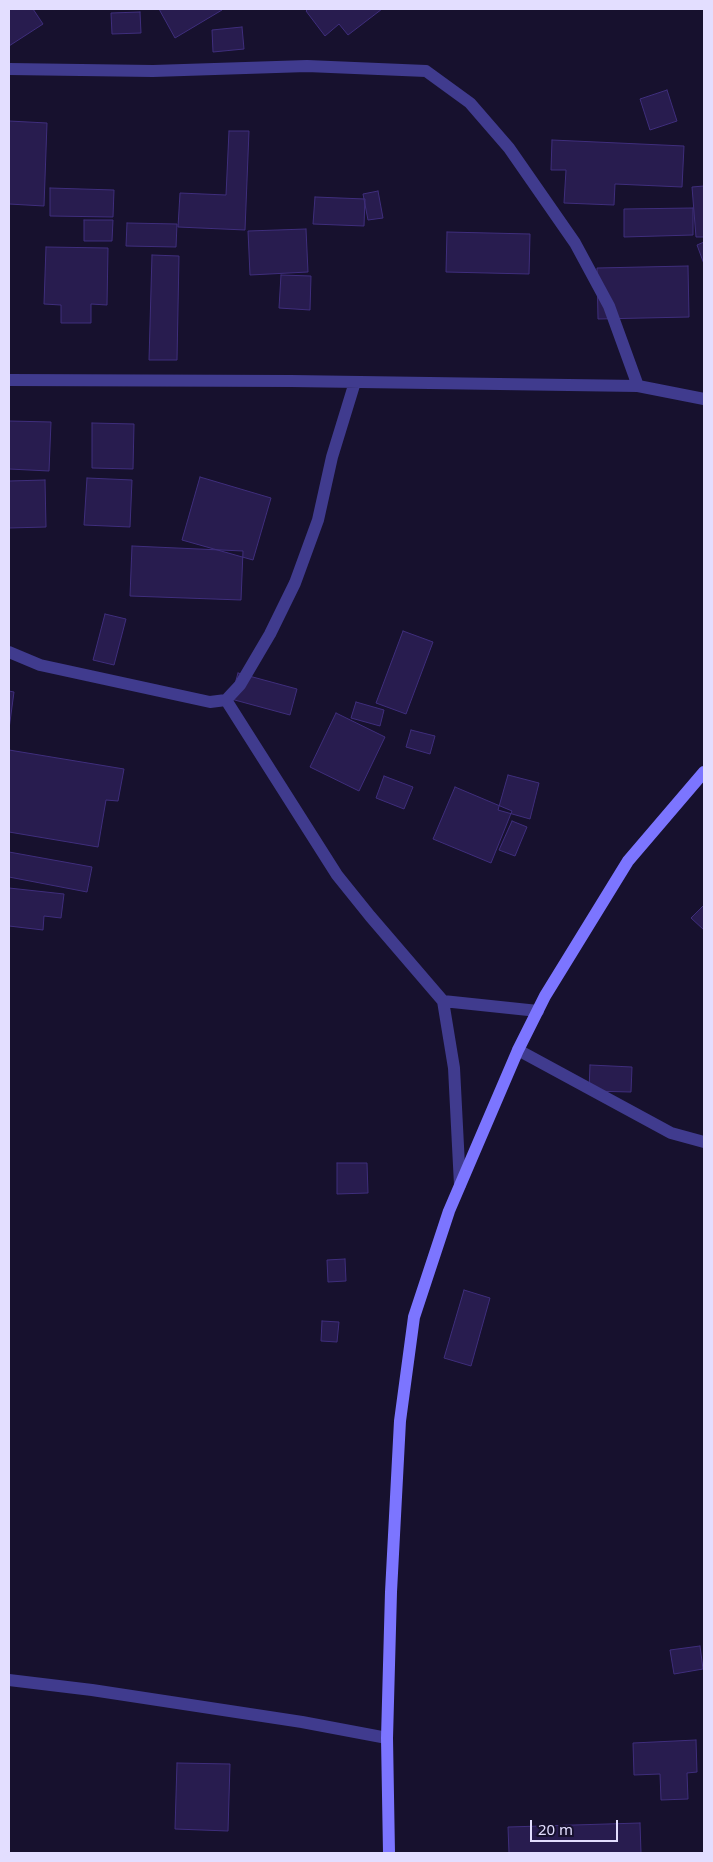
<!DOCTYPE html>
<style>
body{margin:0}
#map{position:relative;width:713px;height:1862px;overflow:hidden;background:#17112e;font-family:"Noto Sans",sans-serif}
canvas{display:block}
.frame{position:absolute;inset:0;border:10px solid #e3deff;pointer-events:none}
.scale{position:absolute;left:530px;top:1820px;width:88px;height:22px;box-sizing:border-box;border:2px solid #e3deff;border-top:0;padding-left:6px;font-size:15px;line-height:18px;white-space:nowrap;color:#e3deff;-webkit-text-stroke:4px #17112e;paint-order:stroke}
</style>
<div id="map">
<canvas width="713" height="1862"></canvas>
<div class="frame"></div>
<div class="scale">20 m</div>
</div>
<script>
const ctx = document.querySelector('canvas').getContext('2d');
ctx.lineJoin = 'round';
function fill(path, color) { ctx.fillStyle = color; ctx.fill(path, 'evenodd'); }
const shape = rows => new Path2D(rows.map(r => 'M' + r).join(''));
function stroke(path, color, width, dash) { ctx.strokeStyle = color; ctx.lineWidth = width; ctx.lineCap = dash ? 'butt' : 'round'; ctx.setLineDash(dash || []); ctx.stroke(path); }
const building = shape([
 [9,9,33,9,43,24,9,46,9,9],
 [159,9,221,9,222,10,175,38,159,9],
 [308,9,382,9,348,35,339,24,325,36,306,11,308,9],
 [140,12,141,33,112,34,111,13,140,12],
 [242,27,244,49,213,52,212,30,242,27],
 [667,90,677,121,650,130,640,99,667,90],
 [9,121,47,123,44,206,9,204,9,121],
 [229,131,249,131,245,230,178,227,180,193,226,195,229,131],
 [552,140,684,146,682,187,615,184,614,205,564,203,566,170,551,170,552,140],
 [704,186,704,237,696,237,692,187,704,186],
 [50,188,114,190,113,217,50,216,50,188],
 [378,191,383,218,368,220,363,194,378,191],
 [315,197,365,199,364,226,313,224,315,197],
 [693,208,693,235,624,237,624,209,693,208],
 [84,220,113,220,112,241,84,241,84,220],
 [127,223,177,224,176,247,126,246,127,223],
 [306,229,308,272,250,275,248,231,306,229],
 [447,232,530,234,529,274,446,272,447,232],
 [704,242,704,264,697,245,704,242],
 [46,247,108,248,107,305,91,304,91,323,61,323,61,305,44,304,46,247],
 [152,255,179,256,177,360,149,360,152,255],
 [688,266,689,317,598,319,597,268,688,266],
 [281,275,311,276,310,310,279,308,281,275],
 [9,421,51,422,49,471,9,469,9,421],
 [92,423,134,424,133,469,92,468,92,423],
 [200,477,271,498,253,560,182,540,200,477],
 [87,478,132,480,130,527,84,525,87,478],
 [45,480,46,527,9,528,9,481,45,480],
 [132,546,243,551,241,600,130,596,132,546],
 [105,614,126,619,114,665,93,660,105,614],
 [403,631,433,642,406,714,376,703,403,631],
 [238,673,297,689,290,715,231,699,238,673],
 [9,691,14,692,9,729,9,691],
 [356,702,384,710,380,726,351,718,356,702],
 [336,713,385,737,359,791,310,767,336,713],
 [411,730,435,736,430,754,406,747,411,730],
 [9,750,124,769,118,801,106,800,98,847,9,832,9,750],
 [508,775,539,783,530,819,498,810,508,775],
 [384,776,413,787,404,809,376,798,384,776],
 [455,787,512,811,491,863,433,839,455,787],
 [512,821,527,827,515,856,499,850,512,821],
 [9,852,92,867,87,892,9,877,9,852],
 [9,888,64,894,61,918,44,916,43,930,9,926,9,888],
 [704,905,704,930,691,918,704,905],
 [590,1065,632,1067,631,1092,589,1091,590,1065],
 [337,1163,367,1163,368,1193,337,1194,337,1163],
 [345,1259,346,1281,328,1282,327,1260,345,1259],
 [464,1290,490,1298,471,1366,444,1358,464,1290],
 [322,1321,339,1322,337,1342,321,1341,322,1321],
 [700,1646,703,1669,674,1674,670,1650,700,1646],
 [696,1740,697,1772,687,1773,688,1799,661,1800,660,1774,634,1775,633,1743,696,1740],
 [177,1763,230,1764,228,1831,175,1829,177,1763],
 [640,1823,641,1853,509,1853,508,1827,640,1823]
]);
fill(building, '#281c4f');
stroke(building, '#3f2e7c', 1);
stroke(shape([
 [9,69,153,71,307,66,426,71,470,103,509,148,575,243,609,306,638,386],
 [9,380,291,381,638,386,704,399],
 [9,652,40,665,210,702,226,700,240,685,270,634,295,583,318,520,332,457,355,382],
 [226,700,337,875,370,916,443,1001,454,1068,460,1185],
 [443,1001,538,1011],
 [518,1050,671,1133,704,1142],
 [9,1680,92,1690,302,1722,387,1738]
]), '#403b8e', 12);
stroke(shape([
 [389,1853,387,1738,391,1592,400,1421,414,1317,449,1211,518,1050,545,996,628,861,704,772]
]), '#7c75ff', 12);
</script>
